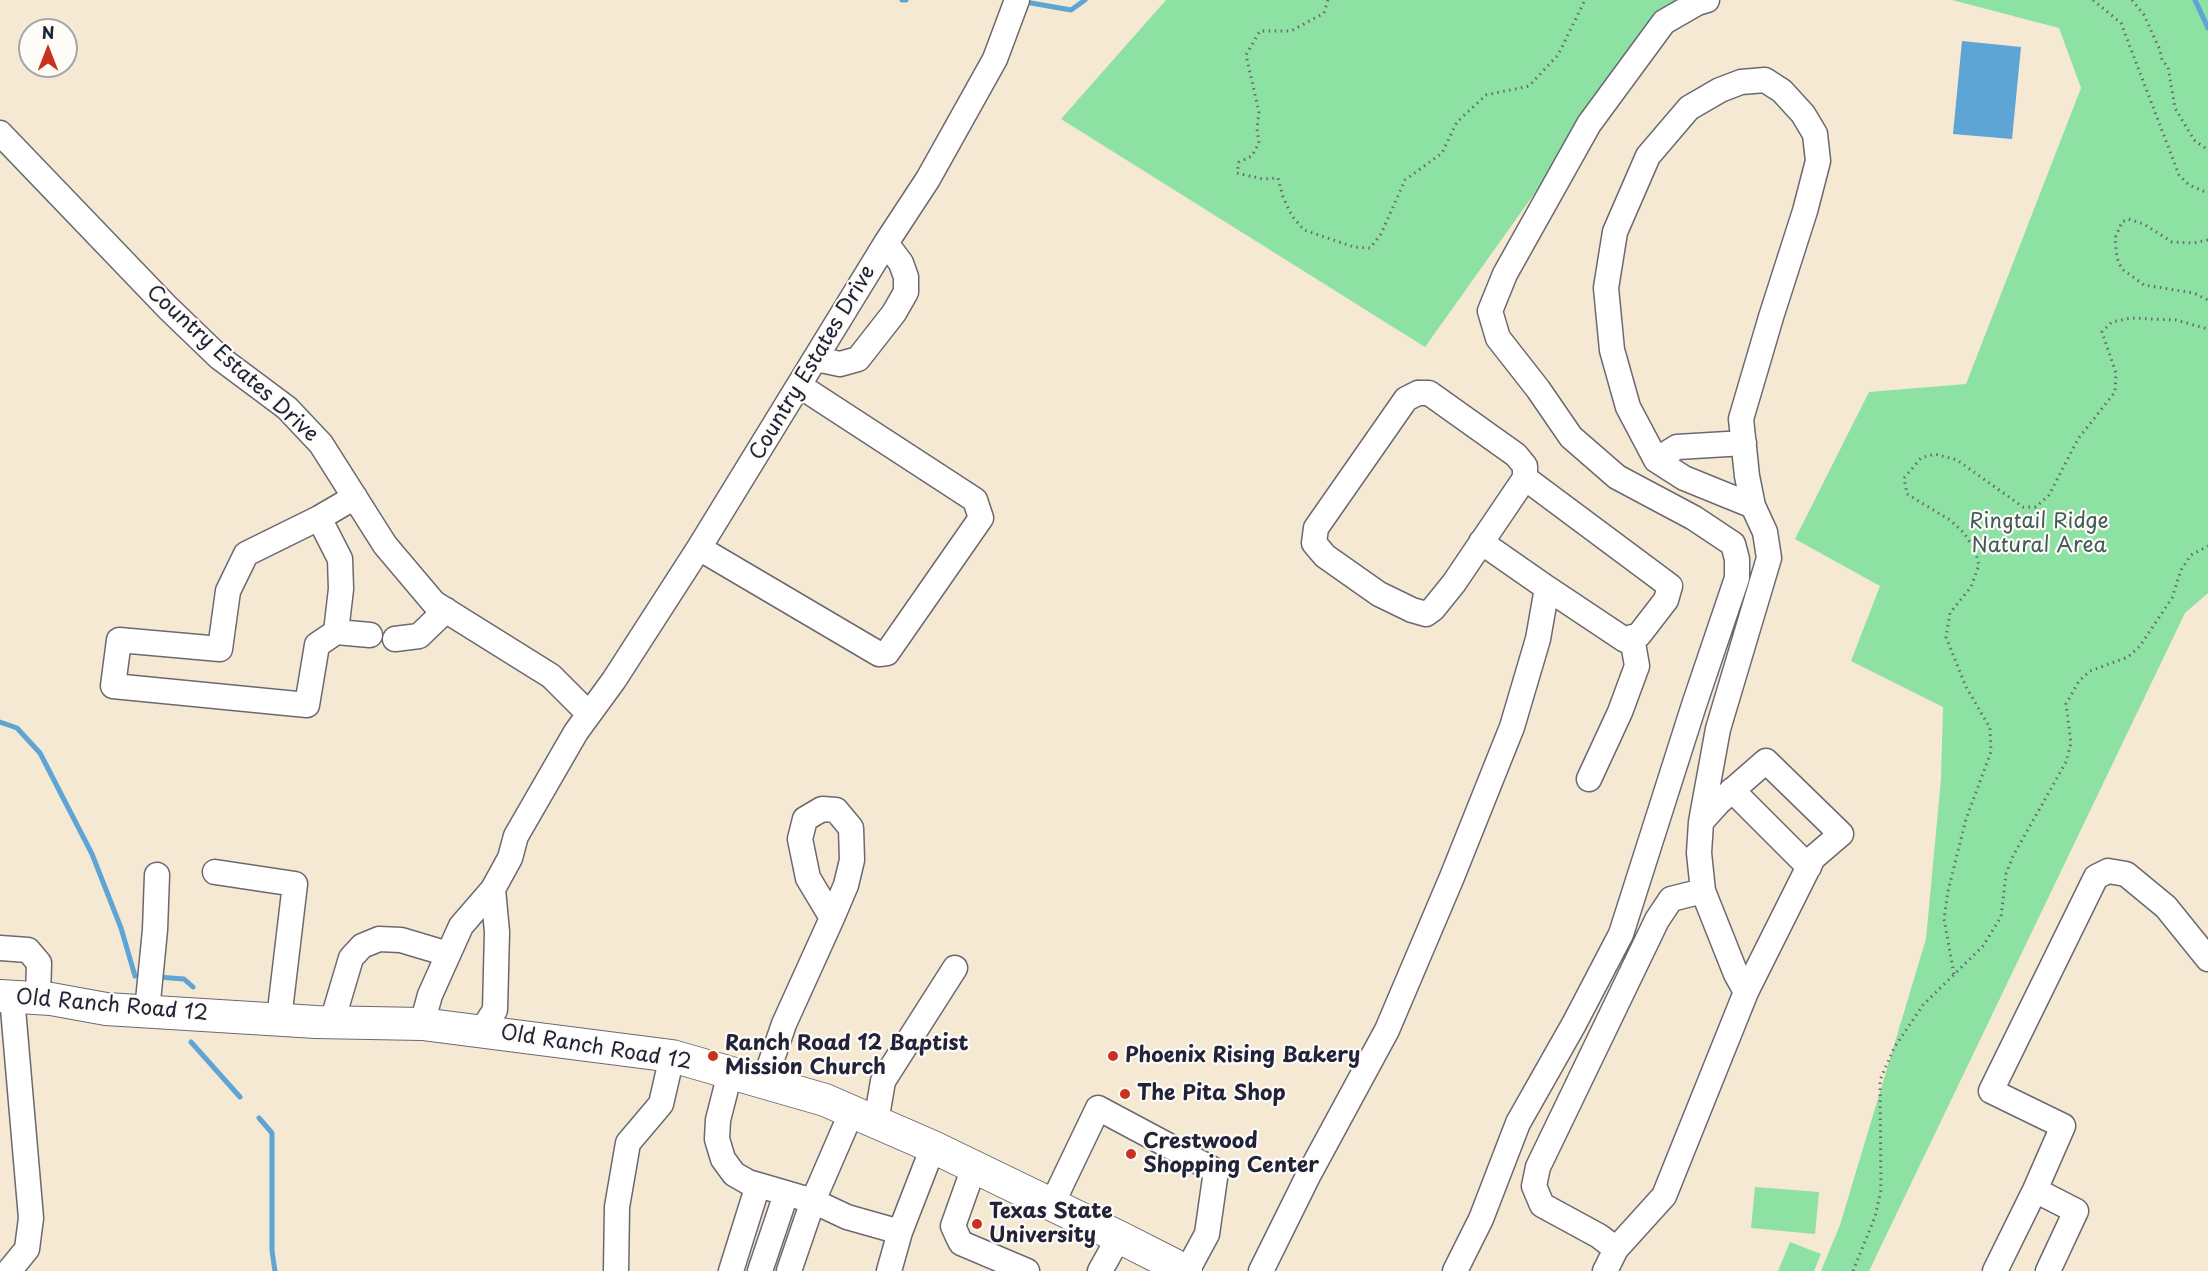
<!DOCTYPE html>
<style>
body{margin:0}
#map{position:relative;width:2208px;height:1271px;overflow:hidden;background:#f5e9d3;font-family:"Playpen Sans",sans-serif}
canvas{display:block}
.north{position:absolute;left:18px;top:18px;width:60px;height:60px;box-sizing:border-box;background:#fdfcf7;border:2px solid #a5a5ac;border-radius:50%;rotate:0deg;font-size:16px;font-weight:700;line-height:24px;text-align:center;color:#22223b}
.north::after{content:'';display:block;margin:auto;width:21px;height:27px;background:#c8321e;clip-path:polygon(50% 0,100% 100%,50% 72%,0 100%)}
</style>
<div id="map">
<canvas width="2208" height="1271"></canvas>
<div class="north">N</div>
</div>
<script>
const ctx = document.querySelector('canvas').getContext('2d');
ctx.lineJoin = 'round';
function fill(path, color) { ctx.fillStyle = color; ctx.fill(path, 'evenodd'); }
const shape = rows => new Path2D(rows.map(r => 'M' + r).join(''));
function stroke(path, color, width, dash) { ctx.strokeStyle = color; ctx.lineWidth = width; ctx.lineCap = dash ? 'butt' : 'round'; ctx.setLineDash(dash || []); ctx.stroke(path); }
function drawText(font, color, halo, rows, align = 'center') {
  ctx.font = font + ' "Playpen Sans",sans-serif'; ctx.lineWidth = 4.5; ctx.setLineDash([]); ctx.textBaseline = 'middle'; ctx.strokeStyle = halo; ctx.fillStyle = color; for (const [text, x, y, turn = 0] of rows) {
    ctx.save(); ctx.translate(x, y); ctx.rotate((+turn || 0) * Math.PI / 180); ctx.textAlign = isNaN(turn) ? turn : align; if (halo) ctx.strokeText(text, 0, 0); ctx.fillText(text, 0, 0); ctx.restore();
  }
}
fill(shape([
 [1166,0,1682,0,1670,3,1425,347,1061,119],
 [1952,0,2208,0,2208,593,2185,613,1869,1271,1821,1271,1840,1225,1926,939,1941,779,1943,707,1851,661,1880,586,1795,539,1869,392,1966,384,2081,88,2059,28],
 [1755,1187,1819,1192,1815,1234,1751,1228],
 [1790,1242,1821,1254,1814,1271,1778,1271]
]), '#8ce1a3');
fill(shape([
 [1962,41,2021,47,2012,139,1953,134]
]), '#5ea4d4');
stroke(shape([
 [902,0,906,0],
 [2195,0,2208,28],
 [1031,3,1071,10,1085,0],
 [0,722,17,728,40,753,92,854,121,928,135,976],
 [158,977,184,979,193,987],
 [191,1042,240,1097],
 [259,1118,272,1133,272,1251,275,1271]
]), '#5ea4d4', 5);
const minor = shape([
 [0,133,168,308,220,358,287,408,321,444,385,545,434,603,551,676,589,714],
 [816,359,840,364,858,359,894,313,906,292,906,277,901,263,886,243],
 [1418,393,1429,393,1516,455,1525,466,1525,478,1454,583,1433,609,1426,614,1412,610,1379,594,1325,556,1314,543,1316,528,1406,399,1418,393],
 [1656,460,1677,447,1744,443],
 [1525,478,1670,586,1666,600,1639,635,1625,640,1547,588],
 [355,497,319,518,246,554,228,591,220,649,119,640,113,686,307,705,317,645,336,632,370,635],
 [319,518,340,559,341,589,336,632],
 [699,548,879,654,887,653,981,518,975,500,800,386],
 [395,639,419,636,446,610],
 [1589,779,1620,712,1637,666,1632,637],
 [1732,790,1809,867],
 [1701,822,1718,729,1769,558,1765,532,1753,506,1747,476,1741,419,1771,317,1805,211,1818,161,1815,134,1803,114,1782,91,1765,80,1741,82,1720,90,1689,108,1648,156,1615,232,1606,288,1612,350,1628,407,1656,460,1684,478,1753,506],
 [215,872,295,884,279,1019],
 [1703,891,1699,853,1701,822,1719,802,1766,761,1841,834,1813,858,1746,992],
 [0,948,28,950,39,963,38,998],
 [147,1011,155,930,157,875],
 [332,1022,351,958,362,946,379,939,401,940,448,954],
 [422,1024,430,995,461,926,493,889,510,858,516,836,576,732,614,680,699,548,886,243,928,179,995,59,1017,0],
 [482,1030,495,1010,497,932,493,889],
 [730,1073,718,1120,717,1139,723,1159,734,1174,748,1182,813,1201,852,1111],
 [764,1082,784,1024,832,918,846,885,852,860,851,828,836,810,822,809,805,819,800,839,808,878,832,918],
 [876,1122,883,1081,955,968],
 [974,1167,953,1226,958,1237,961,1243,1027,1271],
 [2035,1190,2076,1211,2048,1271],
 [1052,1204,1098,1108,1216,1171,1207,1234,1187,1271],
 [9,1271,27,1249,31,1218,12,997],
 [616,1271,617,1207,628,1143,661,1104,672,1056],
 [731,1271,758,1185],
 [760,1271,786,1194],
 [789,1271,813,1201,847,1217,900,1232,933,1147],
 [889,1271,900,1232],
 [1100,1271,1119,1237],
 [1261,1271,1309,1174,1387,1030,1452,877,1512,727,1538,639,1547,588,1481,542],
 [1455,1271,1481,1219,1518,1123,1574,1024,1621,934,1694,705,1737,578,1737,559,1733,544,1694,518,1617,477,1571,437,1538,389,1498,338,1490,311,1505,274,1589,124,1664,22,1697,3,1707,0],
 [1605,1271,1616,1249,1664,1196,1746,992,1736,974,1703,891,1671,899,1657,920,1538,1167,1534,1186,1542,1205,1599,1236,1616,1249],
 [1995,1271,2035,1190,2063,1126,1991,1091,2096,877,2108,871,2126,874,2166,907,2208,959]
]);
const major = shape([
 [0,996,51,999,106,1009,316,1022,422,1024,672,1056,825,1100,933,1147,1119,1237,1186,1271]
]);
stroke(minor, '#6c6870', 27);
stroke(major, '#6c6870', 34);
stroke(shape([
 [1328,0,1324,13,1291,31,1260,31,1246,55,1259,112,1257,129,1259,143,1252,156,1239,162,1237,173,1263,179,1278,178,1283,197,1292,216,1304,230,1354,247,1370,248,1381,234,1405,180,1442,153,1457,122,1486,95,1529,86,1558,55,1585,0],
 [2093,0,2121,23,2179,175,2189,185,2208,193],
 [2132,0,2144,15,2160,50,2162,60,2168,67,2175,108,2194,140,2208,150],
 [2208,240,2194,243,2172,242,2144,224,2128,219,2122,222,2115,238,2117,258,2122,269,2144,285,2194,293,2208,300],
 [1954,974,1944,919,1948,891,1966,819,1991,752,1990,728,1966,687,1946,637,1950,613,1971,587,1979,565,1975,550,1964,533,1950,520,1907,494,1904,478,1921,458,1935,454,1957,460,2023,507,2036,507,2049,495,2078,439,2115,392,2116,373,2102,332,2112,322,2131,318,2176,320,2208,329],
 [1853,1271,1875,1217,1881,1190,1880,1080,1894,1048,1923,1005,1983,946,2001,917,2006,874,2013,856,2066,762,2071,743,2066,704,2079,681,2090,671,2128,657,2140,646,2172,598,2181,570,2191,555,2208,546]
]), '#6c6870', 3, [1.5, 4.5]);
stroke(minor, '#fff', 24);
stroke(major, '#fff', 32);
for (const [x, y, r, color] of [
 [713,1056,6,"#c8321e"],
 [1113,1056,6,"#c8321e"],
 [1125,1094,6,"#c8321e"],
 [1131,1154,6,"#c8321e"],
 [977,1224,6,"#c8321e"]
]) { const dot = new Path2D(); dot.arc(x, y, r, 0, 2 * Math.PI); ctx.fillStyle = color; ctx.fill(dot); stroke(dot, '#fdfcf7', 2); }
drawText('21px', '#22223b', '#fdfcf7', [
 ["Country Estates Drive",813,363,-59],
 ["Country Estates Drive",232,364,42],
 ["Old Ranch Road 12",112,1006,5],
 ["Old Ranch Road 12",596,1048,9]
]);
drawText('21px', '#425b5a', '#fdfcf7', [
 ["Ringtail Ridge",2039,522],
 ["Natural Area",2039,546]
]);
drawText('bold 21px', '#22223b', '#fdfcf7', [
 ["Ranch Road 12 Baptist",725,1044],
 ["Mission Church",725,1068],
 ["Phoenix Rising Bakery",1125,1056],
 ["The Pita Shop",1137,1094],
 ["Crestwood",1143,1142],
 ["Shopping Center",1143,1166],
 ["Texas State",989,1212],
 ["University",989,1236]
], 'left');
</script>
